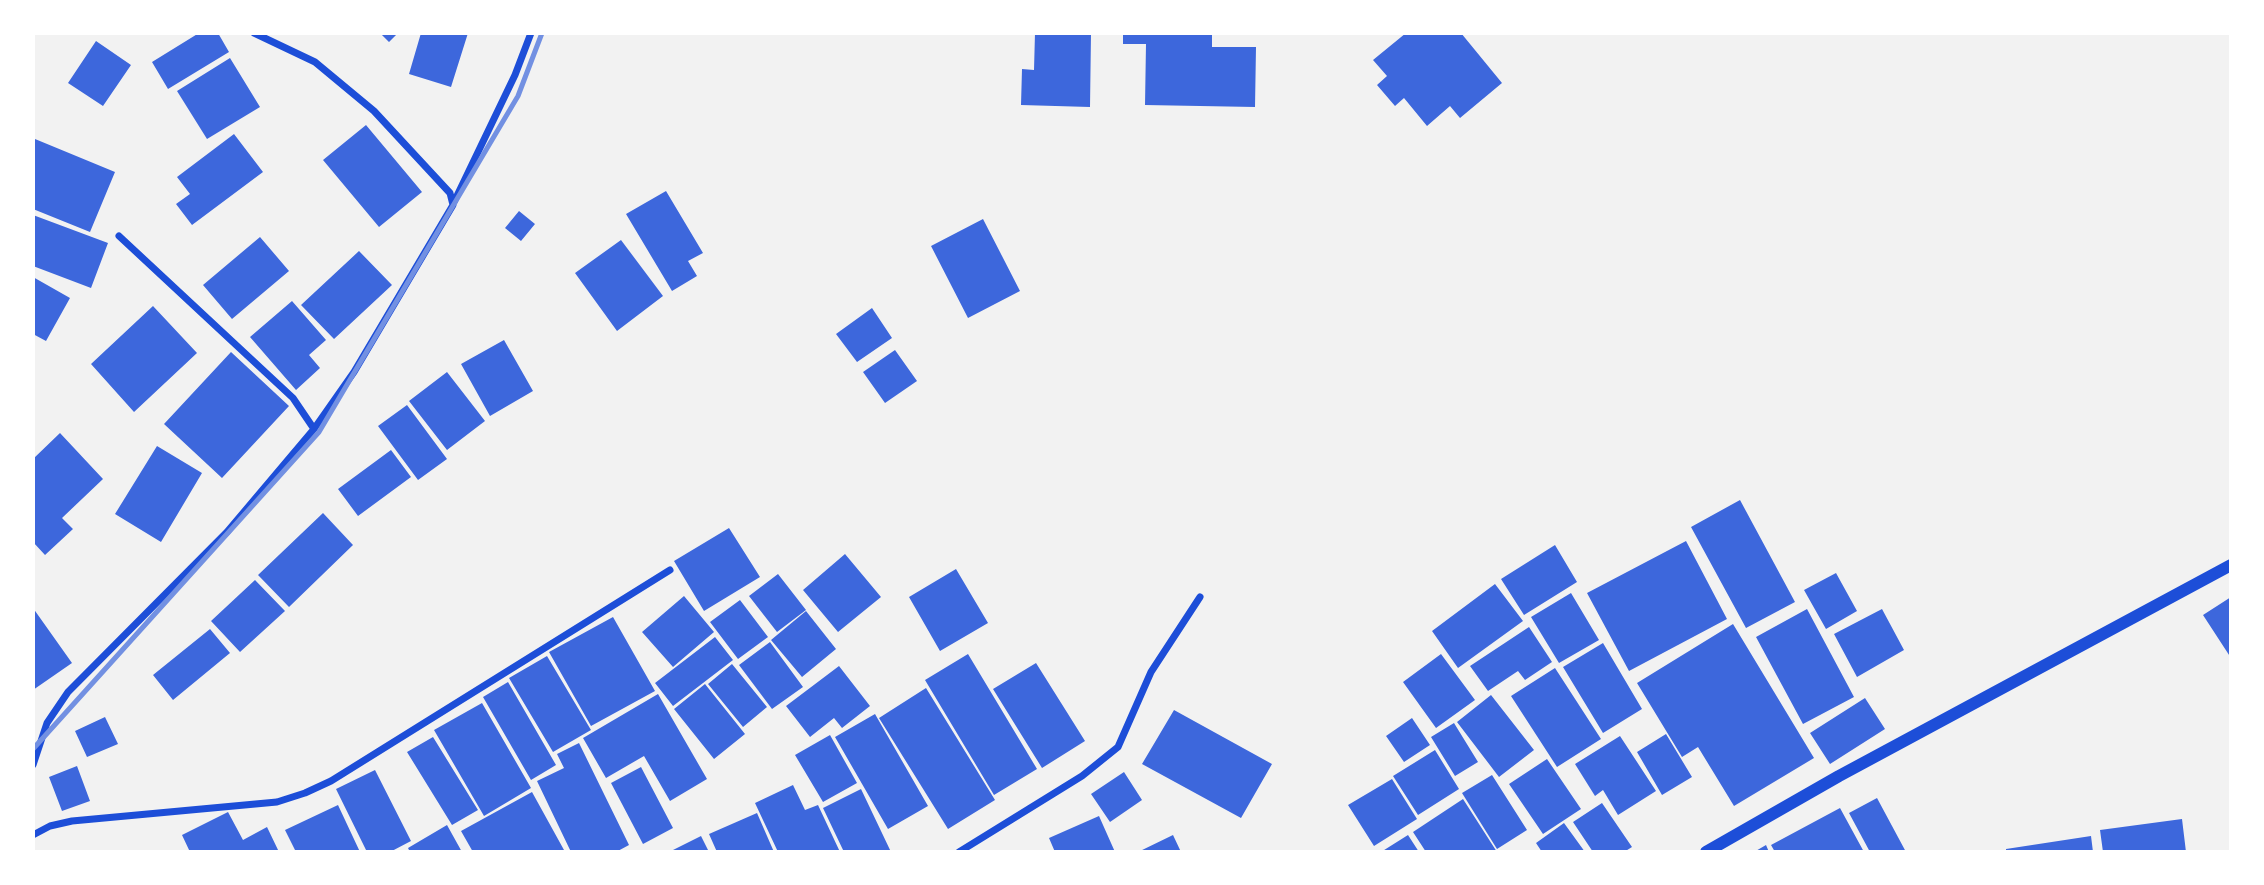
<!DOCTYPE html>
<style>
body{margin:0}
#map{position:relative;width:2264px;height:885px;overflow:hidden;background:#f2f2f2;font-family:"IBM Plex Sans",sans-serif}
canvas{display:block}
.frame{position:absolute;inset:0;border:35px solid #fff;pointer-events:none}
</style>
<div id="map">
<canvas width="2264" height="885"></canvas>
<div class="frame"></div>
</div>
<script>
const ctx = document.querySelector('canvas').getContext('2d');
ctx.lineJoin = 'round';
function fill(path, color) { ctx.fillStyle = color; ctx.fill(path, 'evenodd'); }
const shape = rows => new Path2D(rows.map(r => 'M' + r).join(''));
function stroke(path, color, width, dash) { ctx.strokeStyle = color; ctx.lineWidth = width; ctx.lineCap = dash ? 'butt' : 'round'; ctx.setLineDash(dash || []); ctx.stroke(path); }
fill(shape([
 [199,33,218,33,229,52,168,89,152,62],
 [380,33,398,33,389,42],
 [421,33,468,33,451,87,409,74],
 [1035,33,1091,33,1090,107,1021,105,1022,69,1034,70],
 [1123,33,1212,33,1212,47,1256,47,1255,107,1145,105,1146,44,1123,44],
 [1406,33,1461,33,1502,83,1460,118,1450,106,1427,126,1404,98,1395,106,1377,85,1387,76,1373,60],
 [96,41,131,65,103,106,68,83],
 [230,58,260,107,207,139,177,91],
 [366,125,422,192,379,227,323,160],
 [234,134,263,172,192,225,176,204,190,194,177,177],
 [35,139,115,172,90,232,33,209],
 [666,191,703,253,688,261,697,276,672,291,626,214],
 [519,211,535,224,521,241,505,228],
 [33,215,108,243,91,288,33,266],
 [983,219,1020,291,968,318,931,246],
 [260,237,289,271,232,319,203,285],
 [621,240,663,296,617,331,575,273],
 [359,251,392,285,334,339,301,305],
 [33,277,70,298,46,341,33,334],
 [292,301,326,340,309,355,320,368,296,390,250,337],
 [153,306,197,353,134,412,91,364],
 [872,308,892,338,857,362,836,334],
 [504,340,533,391,490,416,461,364],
 [895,350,917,381,885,403,863,372],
 [231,352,289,406,222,478,164,424],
 [447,372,485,421,447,450,409,401],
 [407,405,447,459,418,480,378,426],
 [60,433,103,479,62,518,73,529,45,555,33,542,33,459],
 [157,446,202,473,161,542,115,514],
 [391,450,411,477,358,516,338,489],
 [1740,500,1795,602,1746,628,1691,527],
 [323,513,353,545,289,607,258,575],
 [729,528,760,577,704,611,674,561],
 [1686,541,1727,619,1629,671,1587,593],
 [1555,545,1577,582,1524,615,1501,579],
 [845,554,881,597,838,632,803,590],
 [956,569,988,623,940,651,909,597],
 [1836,573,1857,611,1826,629,1804,590],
 [778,574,806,610,777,632,749,596],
 [255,580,285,611,240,652,211,621],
 [1495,584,1523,621,1458,668,1432,631],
 [1571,593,1599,640,1559,663,1531,617],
 [684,596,714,632,673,667,642,632],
 [2231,597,2231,658,2203,615],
 [740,600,768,637,738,659,710,622],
 [33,608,72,663,33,690],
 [1807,609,1854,697,1803,724,1756,637],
 [1882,609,1904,650,1857,677,1834,634],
 [806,611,836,649,802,677,771,640],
 [613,617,655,691,591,726,549,652],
 [1733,624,1814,758,1734,806,1698,747,1682,757,1637,683],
 [1529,627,1552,662,1525,680,1518,671,1488,691,1470,666],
 [210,629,230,653,173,700,153,675],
 [715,637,733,660,673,706,655,683],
 [770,642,803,687,772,709,739,665],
 [1603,643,1642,709,1603,733,1563,667],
 [968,654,1037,769,994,795,925,680],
 [1441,654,1475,700,1436,728,1403,682],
 [547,656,591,730,553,752,509,678],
 [1036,663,1085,741,1042,768,993,689],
 [732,664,767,707,743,727,708,684],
 [839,666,870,706,842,728,834,718,810,737,786,706],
 [1555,668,1601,739,1557,767,1511,696],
 [508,682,556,765,531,780,483,697],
 [705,684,745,734,714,759,674,709],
 [926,688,995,800,948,829,879,718],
 [658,694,707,779,670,801,644,756,606,778,583,738],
 [1491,695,1534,750,1499,777,1457,722],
 [1865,698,1885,729,1830,764,1810,733],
 [482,703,531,788,484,816,434,730],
 [1174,710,1272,764,1241,818,1142,764],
 [875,714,928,806,888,829,835,737],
 [105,717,118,744,87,757,75,731],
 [1412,718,1430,745,1404,762,1386,736],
 [1454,723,1478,762,1455,776,1431,737],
 [1666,734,1692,777,1662,795,1637,752],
 [830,735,857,783,823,802,795,755],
 [1620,736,1656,791,1618,815,1603,790,1595,796,1575,764],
 [433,737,478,810,452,825,407,752],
 [579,743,629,845,616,852,571,852,537,781,564,768,557,754],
 [1435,750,1459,789,1418,815,1393,776],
 [1547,759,1581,809,1543,834,1509,784],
 [77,766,90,801,62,811,49,777],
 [641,767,673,828,643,844,611,783],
 [375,770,411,841,390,852,367,852,336,789],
 [1124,772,1142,800,1110,822,1091,794],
 [1492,775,1527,830,1497,849,1462,793],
 [1392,779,1417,819,1374,846,1348,805],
 [793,785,805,810,818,805,840,852,778,852,755,803],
 [861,789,891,852,844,852,823,808],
 [532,792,564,850,473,852,461,831],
 [1877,798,1906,852,1870,852,1849,813],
 [1463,799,1497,852,1426,852,1413,832],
 [1602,803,1632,847,1624,852,1593,852,1573,822],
 [338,805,360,852,296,852,285,830],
 [1840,808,1864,852,1775,852,1771,845],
 [228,812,243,840,267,827,279,852,190,852,182,835],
 [757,813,774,852,717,852,709,834],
 [1099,816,1115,852,1055,852,1049,838],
 [2182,819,2186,852,2103,852,2100,830],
 [1564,823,1585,852,1542,852,1536,843],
 [447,825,462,852,410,852,408,848],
 [1173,835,1181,852,1138,852],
 [1408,835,1419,852,1381,852],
 [701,836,709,852,669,852],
 [2091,836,2093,852,2006,852,2006,849],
 [1766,845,1769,852,1754,852]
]), '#3d67dc');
stroke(shape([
 [454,202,515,75,531,33],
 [119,236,293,398,314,429],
 [33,765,47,723,68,692,227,532,314,429,354,372,453,205,450,193,374,111,315,62,254,33],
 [33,835,50,826,72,821,277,802,305,793,331,781,670,570],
 [959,852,1082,776,1118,747,1151,672,1200,597]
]), '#1d4ed8', 7);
stroke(shape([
 [1706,852,1839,776,2231,565]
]), '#1d4ed8', 12);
stroke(shape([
 [33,749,319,432,518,96,542,33]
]), '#7290e2', 5);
</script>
